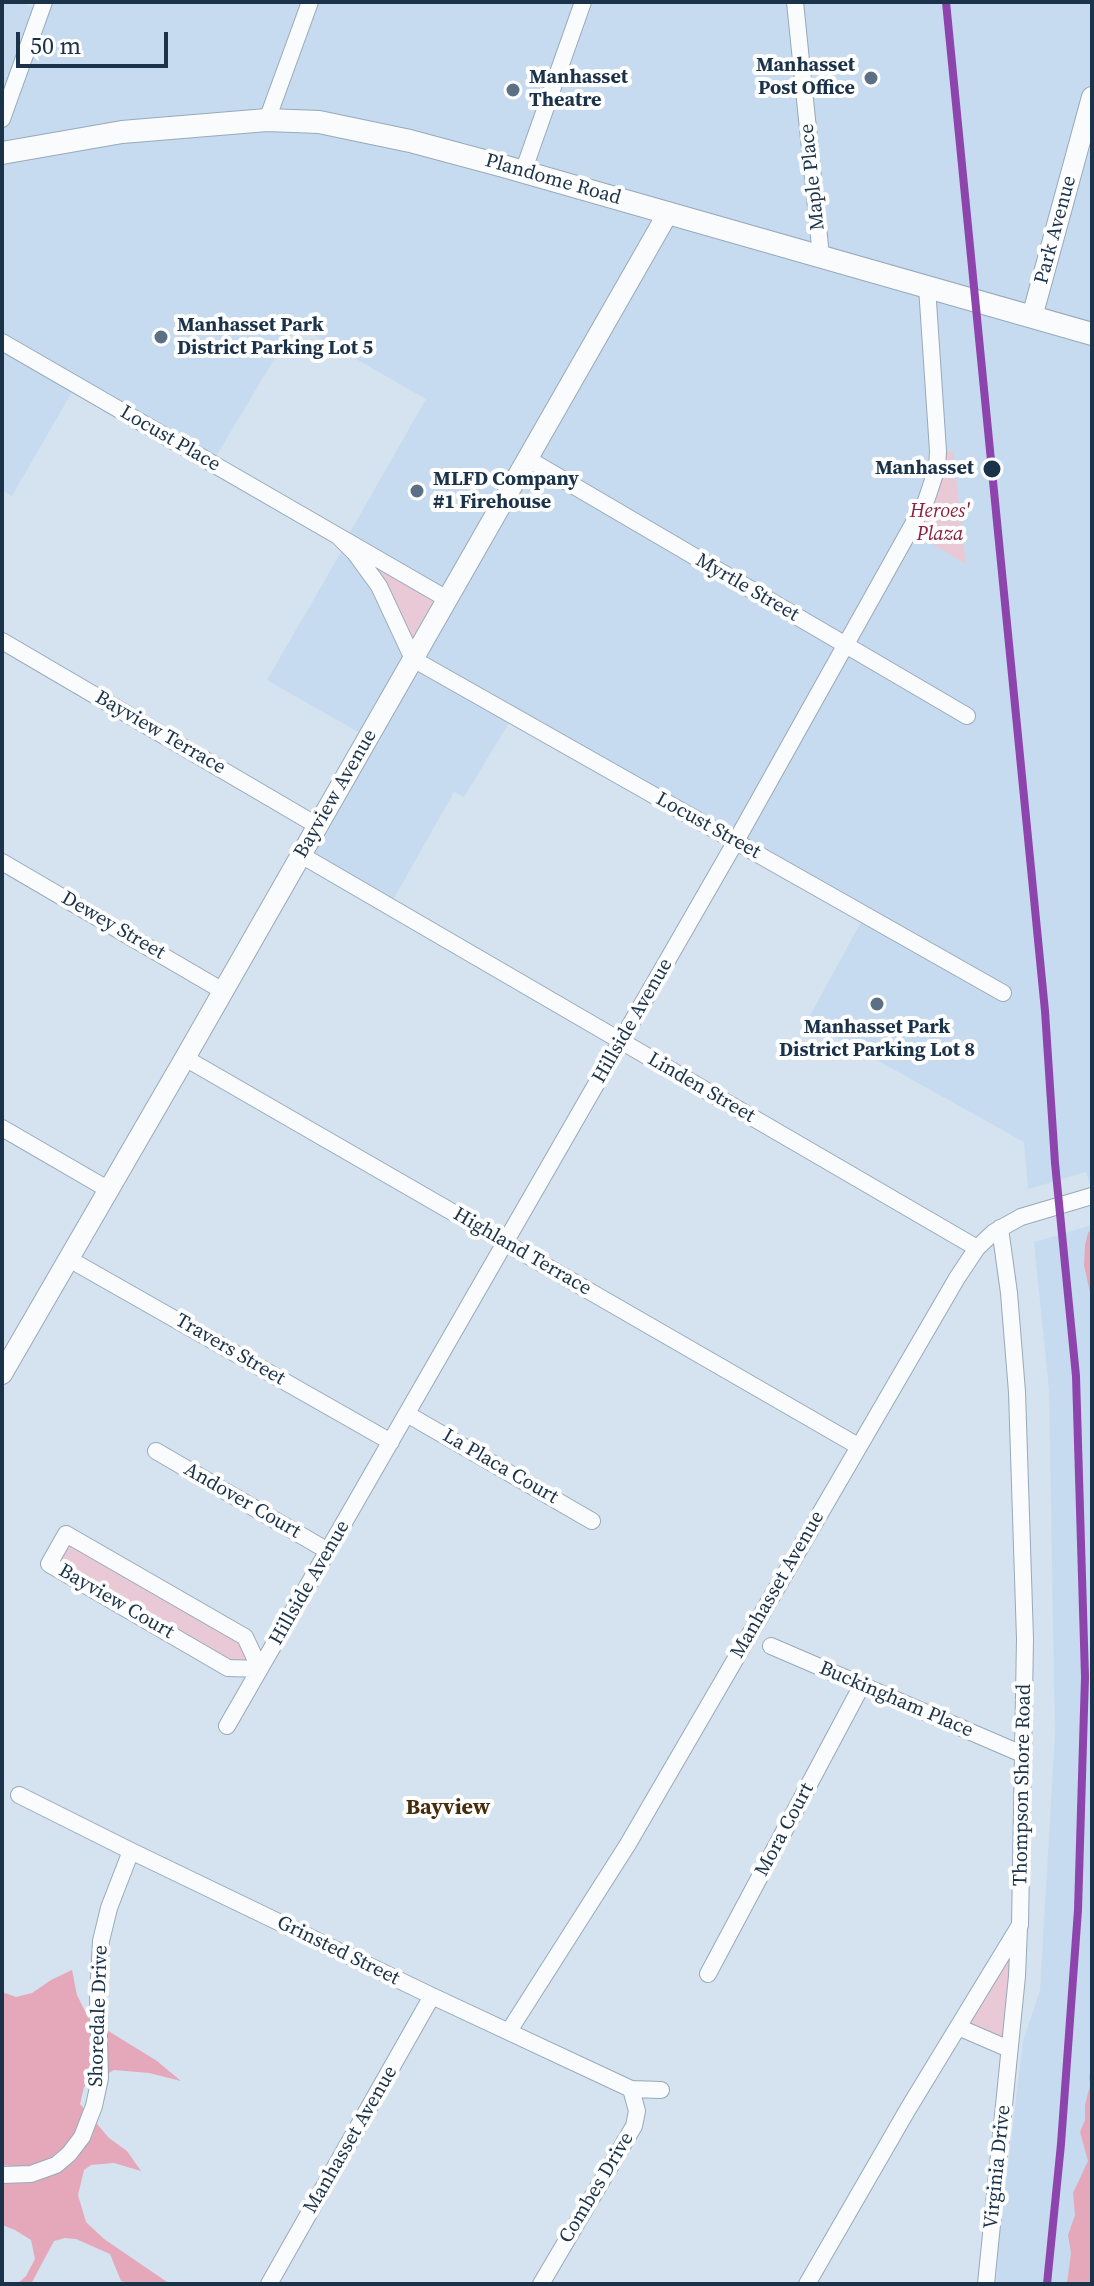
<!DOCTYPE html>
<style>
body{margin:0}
#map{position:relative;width:1094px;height:2286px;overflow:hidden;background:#d5e2ef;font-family:"Source Serif 4",serif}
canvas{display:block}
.frame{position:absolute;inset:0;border:4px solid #1a334a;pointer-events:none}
.scale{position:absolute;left:16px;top:32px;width:152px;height:36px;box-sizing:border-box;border:4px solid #1a334a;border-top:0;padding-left:10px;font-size:24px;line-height:28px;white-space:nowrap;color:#1a334a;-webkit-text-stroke:6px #fff;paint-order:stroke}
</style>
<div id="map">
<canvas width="1094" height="2286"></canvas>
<div class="frame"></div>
<div class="scale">50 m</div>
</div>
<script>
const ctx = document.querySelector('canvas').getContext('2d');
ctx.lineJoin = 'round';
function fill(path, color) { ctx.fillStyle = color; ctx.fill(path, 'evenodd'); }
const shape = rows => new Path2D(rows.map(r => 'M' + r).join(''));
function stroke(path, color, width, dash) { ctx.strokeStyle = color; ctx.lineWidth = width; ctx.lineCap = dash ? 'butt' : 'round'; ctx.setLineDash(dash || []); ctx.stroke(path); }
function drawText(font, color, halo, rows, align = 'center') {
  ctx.font = font + ' "Source Serif 4",serif'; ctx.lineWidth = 8; ctx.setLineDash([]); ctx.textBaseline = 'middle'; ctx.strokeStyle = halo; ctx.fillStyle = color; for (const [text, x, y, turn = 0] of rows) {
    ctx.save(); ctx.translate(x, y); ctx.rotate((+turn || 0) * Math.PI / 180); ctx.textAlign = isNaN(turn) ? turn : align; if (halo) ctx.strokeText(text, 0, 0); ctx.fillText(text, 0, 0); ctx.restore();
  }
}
fill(shape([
 [2,2,19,2,41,10,45,2,1092,2,1092,1191,1086,1172,1028,1189,1024,1142,807,1021,865,915,513,716,464,797,454,792,389,907,301,855,367,737,267,680,347,542,345,541,426,399,295,324,212,463,76,385,12,496,2,490],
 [1092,1225,1092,2284,996,2284,999,2242,1023,2041,1040,1991,1055,1734,1049,1389,1034,1242]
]), '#c6dbef');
fill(shape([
 [938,451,953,451,966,564,910,531],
 [355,553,447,599,413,659],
 [66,1534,245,1637,260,1669,228,1668,49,1564],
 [1020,1925,1009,2049,958,2027]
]), '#e9c9d5');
fill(shape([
 [1092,1228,1092,1302,1084,1265,1085,1245,1088,1233],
 [72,1970,77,1995,89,2019,157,2061,181,2081,149,2073,114,2070,84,2087,80,2104,109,2138,127,2151,141,2171,114,2163,91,2165,84,2170,78,2195,86,2222,104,2239,170,2284,131,2284,121,2281,110,2254,76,2239,65,2238,54,2241,31,2284,17,2284,26,2276,35,2259,31,2240,15,2230,2,2225,2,2185,11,2166,2,2165,2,1992,16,1997,32,1993,51,1980],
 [1092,2064,1092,2284,1067,2284,1071,2253,1068,2235,1075,2215,1073,2193,1088,2161,1080,2132,1085,2120,1085,2105,1090,2085,1089,2077]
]), '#e5a8bb');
const minor = shape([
 [795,2,821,256],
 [2,119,44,2],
 [267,120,310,2],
 [523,172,583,2],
 [2,342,447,599],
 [528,459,967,716],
 [338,536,355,553,379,586,413,659,1003,993],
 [2,641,318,826],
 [301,855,977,1248],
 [2,862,223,991],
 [185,1058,858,1446],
 [2,1128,109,1190],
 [69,1259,391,1442],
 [407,1414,592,1521],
 [156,1451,328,1551],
 [66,1534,245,1637,260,1669,228,1668,49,1564,66,1534],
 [771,1646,1022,1754],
 [227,1726,736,841,926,501,937,468,938,451,927,287],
 [19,1795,131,1851,432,1996,631,2089,661,2090],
 [708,1974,862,1685],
 [958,2027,1009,2049],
 [509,2031,628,1844,957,1278,977,1248,994,1232,1021,1217,1092,1196],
 [2,2175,31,2174,56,2165,69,2154,82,2137,94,2106,100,2078,98,1996,101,1941,109,1908,131,1851],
 [269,2284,432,1996],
 [541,2284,634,2126,637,2111,631,2089],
 [807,2284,908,2109,1020,1925,1025,1639,1017,1392,1009,1293,1000,1228],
 [986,2284,1017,1976,1019,1927]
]);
const tertiary = shape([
 [1032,317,1092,97],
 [2,1374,185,1058,668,213]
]);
const secondary = shape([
 [2,153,122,132,267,120,319,122,410,141,503,166,1092,334]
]);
stroke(minor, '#98a9ba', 18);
stroke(tertiary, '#98a9ba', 22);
stroke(secondary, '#98a9ba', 24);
stroke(minor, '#f9fbfd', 16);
stroke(tertiary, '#f9fbfd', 20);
stroke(secondary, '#f9fbfd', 22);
stroke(shape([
 [946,2,1045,1011,1055,1163,1076,1376,1085,1677,1078,1910,1061,2144,1047,2284]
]), '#8e44ad', 8);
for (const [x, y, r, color] of [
 [871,78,8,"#5b7084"],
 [513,90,8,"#5b7084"],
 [161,337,8,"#5b7084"],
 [992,469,10,"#1a334a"],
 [417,491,8,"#5b7084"],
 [877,1004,8,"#5b7084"]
]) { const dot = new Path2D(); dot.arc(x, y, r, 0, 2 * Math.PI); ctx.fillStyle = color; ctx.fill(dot); stroke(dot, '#fff', 3); }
drawText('bold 20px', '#1a334a', '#fff', [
 ["Manhasset",855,66,"right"],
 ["Post Office",855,89,"right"],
 ["Manhasset",529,78],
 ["Theatre",529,101],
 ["Manhasset Park",177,326],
 ["District Parking Lot 5",177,349],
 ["MLFD Company",433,480],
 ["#1 Firehouse",433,503],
 ["Manhasset Park",877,1028,"center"],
 ["District Parking Lot 8",877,1051,"center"]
], 'left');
drawText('20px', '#1a334a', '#fff', [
 ["Maple Place",813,177,-96],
 ["Plandome Road",553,180,16],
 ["Park Avenue",1056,230,-75],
 ["Locust Place",170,439,30],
 ["Myrtle Street",747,588,30],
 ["Bayview Terrace",160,733,30],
 ["Bayview Avenue",336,794,-60],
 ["Locust Street",708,826,29],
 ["Dewey Street",113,926,30],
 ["Hillside Avenue",633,1021,-60],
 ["Linden Street",701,1088,30],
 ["Highland Terrace",522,1252,30],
 ["Travers Street",230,1350,30],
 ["La Placa Court",500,1467,30],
 ["Andover Court",242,1501,30],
 ["Hillside Avenue",310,1583,-60],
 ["Manhasset Avenue",778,1585,-60],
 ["Bayview Court",116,1602,30],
 ["Buckingham Place",896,1700,23],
 ["Thompson Shore Road",1023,1785,-89],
 ["Mora Court",785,1830,-62],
 ["Grinsted Street",338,1951,26],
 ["Shoredale Drive",99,2016,-88],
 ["Manhasset Avenue",351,2140,-60],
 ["Virginia Drive",998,2167,-84],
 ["Combes Drive",597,2188,-59]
]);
drawText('bold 20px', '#1a334a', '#fff', [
 ["Manhasset",974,469]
], 'right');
drawText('italic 20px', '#8b1f3e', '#fff', [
 ["Heroes'",940,512],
 ["Plaza",940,535]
]);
drawText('bold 22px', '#462c0b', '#fff', [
 ["Bayview",448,1808]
]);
</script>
